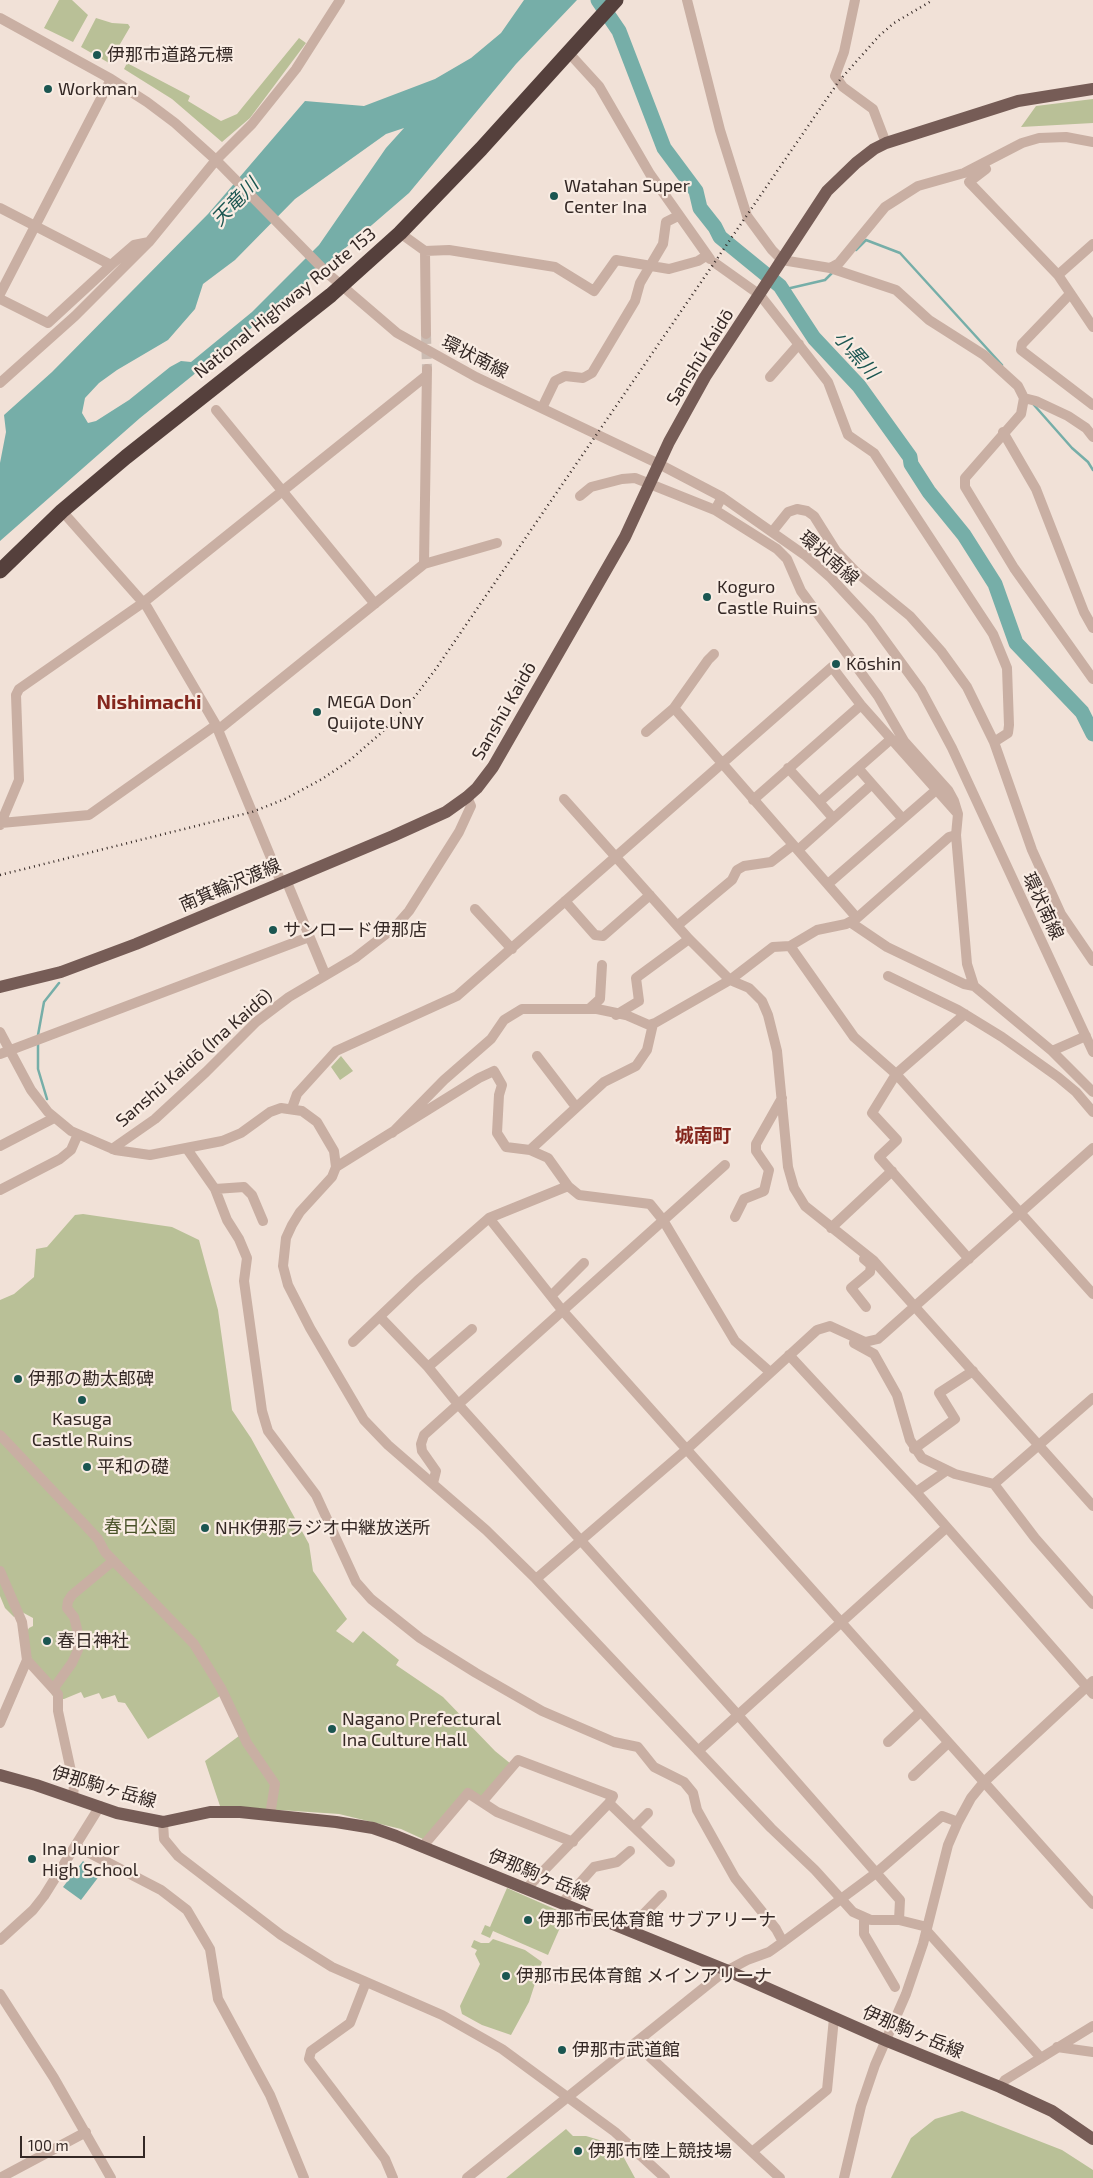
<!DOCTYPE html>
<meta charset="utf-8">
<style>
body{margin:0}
#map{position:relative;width:1093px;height:2178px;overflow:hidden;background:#f1e1d7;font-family:"Exo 2",sans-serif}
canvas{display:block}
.scale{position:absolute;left:20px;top:2136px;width:125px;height:22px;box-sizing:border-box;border:2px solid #342825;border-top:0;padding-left:6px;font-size:15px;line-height:18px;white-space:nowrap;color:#342825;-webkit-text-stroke:4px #f9ece3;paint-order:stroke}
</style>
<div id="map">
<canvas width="1093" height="2178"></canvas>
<div class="scale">100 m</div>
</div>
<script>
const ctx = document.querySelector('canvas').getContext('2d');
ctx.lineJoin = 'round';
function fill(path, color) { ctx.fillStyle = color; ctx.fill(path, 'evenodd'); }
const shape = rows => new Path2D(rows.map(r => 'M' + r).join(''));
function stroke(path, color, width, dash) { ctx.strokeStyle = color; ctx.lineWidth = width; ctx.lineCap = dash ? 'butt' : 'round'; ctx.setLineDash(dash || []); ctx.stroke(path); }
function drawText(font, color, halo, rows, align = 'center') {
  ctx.font = font + ' "Exo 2","Noto Sans JP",sans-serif'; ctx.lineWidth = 4.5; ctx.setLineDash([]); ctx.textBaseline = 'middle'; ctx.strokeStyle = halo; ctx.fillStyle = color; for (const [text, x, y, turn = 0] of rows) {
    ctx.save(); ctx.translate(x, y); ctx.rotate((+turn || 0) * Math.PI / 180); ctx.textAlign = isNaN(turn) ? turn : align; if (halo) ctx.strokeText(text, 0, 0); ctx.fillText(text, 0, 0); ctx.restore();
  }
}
fill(shape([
 [59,0,72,0,88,15,73,42,44,28],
 [96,18,112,23,128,24,130,27,109,63,81,47],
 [299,38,306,43,250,118,222,142,172,99,124,69,127,63,190,96,188,101,221,121,237,114],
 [1093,99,1093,123,1021,127,1036,106],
 [341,1056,353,1071,340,1080,331,1067],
 [83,1214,172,1227,199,1240,218,1310,232,1410,251,1438,309,1544,313,1571,347,1619,336,1631,353,1643,363,1631,399,1660,396,1665,443,1697,495,1751,511,1764,482,1799,468,1790,425,1840,401,1829,339,1814,220,1806,205,1761,239,1736,220,1696,148,1739,125,1703,118,1702,115,1695,102,1699,99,1693,84,1698,81,1692,64,1699,55,1699,46,1686,22,1640,29,1628,33,1626,33,1618,20,1611,14,1617,5,1608,0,1596,0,1300,14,1294,34,1277,36,1249,47,1247,75,1215],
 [507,1888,566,1914,548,1955,493,1931,490,1938,481,1934,485,1925,490,1927],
 [493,1939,525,1950,542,1962,529,2002,511,2035,482,2025,462,2014,460,2006,480,1964,475,1954,477,1950,471,1947,474,1940,481,1943,489,1943],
 [962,2111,1062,2150,1093,2170,1093,2178,891,2178,911,2138,935,2119],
 [566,2129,573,2136,586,2136,606,2142,623,2156,635,2178,506,2178]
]), '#b9c097');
fill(shape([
 [524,0,577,0,516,64,409,193,270,313,140,418,0,541,0,463,6,432,4,415,52,372,208,214,305,101,364,106,435,79,471,58,501,33],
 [404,128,386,148,319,245,252,312,191,362,181,361,170,367,129,400,96,421,88,423,82,413,85,398,99,383,117,370,168,340,195,309,203,284,235,260,295,199,386,134],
 [83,1861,100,1875,81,1900,63,1887]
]), '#76aea8');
stroke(shape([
 [856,250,866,240,900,253,1002,365],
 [782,290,825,280,832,273],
 [1034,405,1072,448,1088,462,1093,470],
 [38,1035,44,1002,59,983],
 [38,1043,38,1069,47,1099]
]), '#76aea8', 2.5);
stroke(shape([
 [598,0,619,31,664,148,696,191,700,208,715,227,720,237,780,286,814,338,859,386,910,457,911,464,929,492,964,535,995,584,1016,643,1082,712,1093,734]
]), '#76aea8', 15);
stroke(shape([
 [426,334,427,369]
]), '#cbbcb3', 10, [10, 5]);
stroke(shape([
 [687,0,720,130,747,216,772,250,782,260,830,268,839,263,885,207,918,186,964,173,1022,143,1039,138,1066,137,1093,142],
 [855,0,844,52,835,76,843,87,873,109,886,143],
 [0,18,111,79,147,102,175,123,216,160,327,273,397,333,476,377,659,464,722,497,806,556,831,578,870,620,921,690,952,748,1093,1052],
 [568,52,599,86,650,174,710,259],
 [983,164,986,169,969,182,1058,275,1093,327],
 [0,208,111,265,134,245,149,242],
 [400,233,425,251,426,334],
 [425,251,449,250,555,267,594,291,616,260,669,269,698,261,706,256],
 [715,263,760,295,828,382,848,435,874,453,993,634,1007,668,1009,725,1008,733,994,742],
 [830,268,896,290,929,320,984,355,1018,386,1024,398,1021,414,965,478,965,487,1014,568,1093,679],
 [1058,275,1093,244],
 [0,294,111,79],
 [1070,294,1022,344,1021,350,1093,405],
 [0,299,48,323,111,265],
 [770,377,799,344],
 [0,383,75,316,149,242,216,160,252,124,296,69,340,0],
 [1024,398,1036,401,1068,416,1086,428,1093,437],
 [542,408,555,381,565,376,583,378,592,373,635,301,640,283,663,244,666,222,678,216],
 [216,410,375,604],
 [1003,432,1036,489,1084,612,1093,628],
 [580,496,591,487,622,479,635,478,715,510,722,497],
 [715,510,777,549,787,559,801,591,878,696,904,741,948,790,954,801,958,814,956,835,967,964,974,986,1052,1051,1086,1036],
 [62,511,147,607,216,725,281,882],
 [772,532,788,512,797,509,807,511,814,516,836,551,855,571,910,616,941,651,967,687,994,742,1032,850,1061,914,1093,961],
 [424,564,427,369],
 [714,654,708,660,674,708,857,918],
 [218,730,424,564,497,543],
 [646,732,674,708],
 [788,768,819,802,858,768],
 [872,784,902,818],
 [564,799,689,939,730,980,749,988,762,1001,768,1015,777,1051,788,1167,794,1188,805,1206,874,1261,1093,1506],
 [753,800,861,705],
 [819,802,833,818],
 [1,823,89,815,216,725],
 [0,825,19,780,16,695,19,689,144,602,426,376],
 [798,850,872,784,858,768,890,740],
 [286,880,325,974],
 [828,884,935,791],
 [565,901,595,935,603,936,650,895],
 [475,909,512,949],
 [850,922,887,947,964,984,974,986],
 [678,925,732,880,737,870,744,866,771,862,793,845],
 [790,946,854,1037,896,1074,1093,1294],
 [888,976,958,1010,1002,1037,1058,1077,1076,1092,1093,1112],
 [589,1009,600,999,602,965],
 [965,1014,896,1074,872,1113,897,1140,879,1157,969,1259],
 [616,1015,639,1001,636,978,689,939],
 [0,1032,31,1090,48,1112,71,1131,115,1150,150,1155,222,1141,241,1133,270,1112,281,1108,302,1111,317,1122,334,1151,336,1167,332,1177,300,1212,292,1225,286,1238,283,1266,288,1285,310,1328,364,1420,388,1445,486,1530,536,1579,771,1828,815,1870,853,1912,871,1920,899,1920,927,1927],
 [1052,1051,1093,1092],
 [0,1054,309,937],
 [537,1056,576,1107],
 [292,1108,297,1094,336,1051,457,996,832,667,861,705,958,814],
 [392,1133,444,1080,491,1039,504,1020,522,1009,597,1009,626,1015,649,1025,655,1023,730,980,773,947,790,946,817,930,846,924,857,918,949,837,956,835],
 [0,1146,54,1118],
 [112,1149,155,1119,206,1072,256,1022,289,997,355,958,395,927,409,911,459,832,471,806,467,797],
 [187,1149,215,1189,227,1220,239,1239,247,1258,244,1281,262,1411,268,1431,316,1495,356,1582,371,1599,420,1638,476,1673,542,1711,614,1742,638,1747,654,1767,684,1782,693,1793,697,1810,735,1878,776,1929,783,1942],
 [530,1150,604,1082,636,1066,647,1050,653,1024],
 [336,1167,479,1078,494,1071,502,1085,499,1095,497,1133,506,1147,530,1150,548,1158,568,1186,579,1195,650,1204,663,1220,735,1341,770,1372],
 [215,1189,244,1187,252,1195,263,1221],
 [0,1190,60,1159,71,1150,78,1134],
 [735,1217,744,1199,764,1191,769,1170,756,1151,756,1144,782,1098],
 [489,1218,562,1310,1093,1904],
 [831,1228,892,1171],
 [864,1259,871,1265,870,1272,851,1288,866,1307],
 [551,1296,584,1263],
 [380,1317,428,1367,458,1404,738,1715,900,1900,899,1920],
 [353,1342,417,1281,489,1218,568,1186],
 [854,1343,874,1354,897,1395,910,1440,922,1458,955,1474,994,1484,1035,1538,1093,1604],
 [789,1355,916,1492,1093,1694],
 [428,1367,472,1329],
 [0,1435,86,1526,98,1539,105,1552,194,1644,221,1688,247,1743,275,1784,270,1815],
 [914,1449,955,1419,939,1393,973,1371],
 [433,1483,436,1471,422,1451,421,1444,424,1435,725,1165],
 [994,1484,1093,1398],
 [916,1492,946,1471],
 [0,1571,22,1622,27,1660,0,1723],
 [536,1579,687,1449,817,1330,830,1326,865,1342,878,1339,1093,1148],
 [27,1660,58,1694,58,1711,74,1785,73,1797],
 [54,1688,72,1663,78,1650,78,1633,74,1617,67,1608,68,1601,72,1595,113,1561],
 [888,1742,920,1712],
 [698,1751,946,1528],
 [913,1776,948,1743],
 [482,1802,518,1760,613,1796,609,1803],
 [163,1822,164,1839,178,1856,281,1935,332,1967,442,2015,502,2049,615,2132,665,2178],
 [634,1827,648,1813],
 [76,1846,161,1890,187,1910,210,1949,218,1999,270,2095,304,2178],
 [423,1846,468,1793,497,1812,573,1842],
 [526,1889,609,1803,670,1862],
 [562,1903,594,1867,617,1862,630,1851],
 [864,1919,864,1934,895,1987],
 [628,1930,662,1895],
 [926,1930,1041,2058],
 [0,1940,33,1910,44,1896,100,1806],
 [366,1982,350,2023,311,2051,309,2059,385,2159,393,2178],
 [0,1994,54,2078,111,2178],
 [636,2044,780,2178],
 [1057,2047,1093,2052],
 [1000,2087,1005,2080,1093,2026],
 [752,2152,827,2090,834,2018],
 [0,2178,86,2132],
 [467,2178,721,1974,747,1960,769,1952,783,1942,876,1873,942,1816,958,1822],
 [844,2178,861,2106,875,2065,906,1994,923,1944,948,1845,958,1822,971,1798,984,1782,1093,1681]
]), '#c9afa3', 10);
stroke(shape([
 [0,987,61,972,136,944,393,836,446,812,467,797,477,788,493,767,625,537,669,442,705,377,827,191,856,163,874,149,886,143,1018,101,1093,89],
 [0,1775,36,1785,117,1813,163,1822,210,1812,240,1812,336,1822,373,1828,396,1836,726,1970,887,2041,1000,2087,1052,2111,1093,2139]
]), '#765c56', 12);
stroke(shape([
 [0,571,62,511,126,457,331,295,400,233,481,149,616,0]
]), '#55403c', 15);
stroke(shape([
 [0,875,252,812,285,799,322,779,349,761,381,733,410,703,435,670,839,81,879,36,894,23,933,0]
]), '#342825', 2.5, [1, 4]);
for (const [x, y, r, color] of [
 [97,55,5,"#1b5651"],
 [48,89,5,"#1b5651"],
 [554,196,5,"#1b5651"],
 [707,597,5,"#1b5651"],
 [836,664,5,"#1b5651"],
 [317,712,5,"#1b5651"],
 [273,930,5,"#1b5651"],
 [18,1379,5,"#1b5651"],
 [82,1400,5,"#1b5651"],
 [87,1467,5,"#1b5651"],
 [205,1528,5,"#1b5651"],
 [47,1641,5,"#1b5651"],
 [332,1729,5,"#1b5651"],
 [32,1859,5,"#1b5651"],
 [528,1920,5,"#1b5651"],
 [506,1976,5,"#1b5651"],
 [562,2050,5,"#1b5651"],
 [578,2151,5,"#1b5651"]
]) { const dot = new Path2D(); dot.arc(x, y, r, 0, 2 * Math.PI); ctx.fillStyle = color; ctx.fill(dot); stroke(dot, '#f9ece3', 2); }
drawText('18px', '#342825', '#f9ece3', [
 ["伊那市道路元標",107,55],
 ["Workman",58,89],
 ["Watahan Super",564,186],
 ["Center Ina",564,207],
 ["Koguro",717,587],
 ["Castle Ruins",717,608],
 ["Kōshin",846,664],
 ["MEGA Don",327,702],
 ["Quijote UNY",327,723],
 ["サンロード伊那店",283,930],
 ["伊那の勘太郎碑",28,1379],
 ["Kasuga",82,1419,"center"],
 ["Castle Ruins",82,1440,"center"],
 ["平和の礎",97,1467],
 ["NHK伊那ラジオ中継放送所",215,1528],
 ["春日神社",57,1641],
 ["Nagano Prefectural",342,1719],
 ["Ina Culture Hall",342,1740],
 ["Ina Junior",42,1849],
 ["High School",42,1870],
 ["伊那市民体育館 サブアリーナ",538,1920],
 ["伊那市民体育館 メインアリーナ",516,1976],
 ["伊那市武道館",572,2050],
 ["伊那市陸上競技場",588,2151]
], 'left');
drawText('18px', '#342825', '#f9ece3', [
 ["National Highway Route 153",285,303,-39],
 ["環状南線",475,357,27],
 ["Sanshū Kaidō",700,357,-58],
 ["環状南線",829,558,41],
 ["Sanshū Kaidō",504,711,-60],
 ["南箕輪沢渡線",230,885,-23],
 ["環状南線",1043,906,65],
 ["Sanshū Kaidō (Ina Kaidō)",194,1058,-41],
 ["伊那駒ヶ岳線",104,1787,16],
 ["伊那駒ヶ岳線",539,1875,22],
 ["伊那駒ヶ岳線",913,2032,23]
]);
drawText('18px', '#4a5329', '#f9ece3', [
 ["春日公園",140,1527]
]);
drawText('italic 19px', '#1b5651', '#f9ece3', [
 ["天竜川",235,202,-46],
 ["小黒川",856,355,49]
]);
drawText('bold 19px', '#84261d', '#f9ece3', [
 ["城南町",703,1136]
]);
drawText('bold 20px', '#84261d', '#f9ece3', [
 ["Nishimachi",149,702]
]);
</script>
